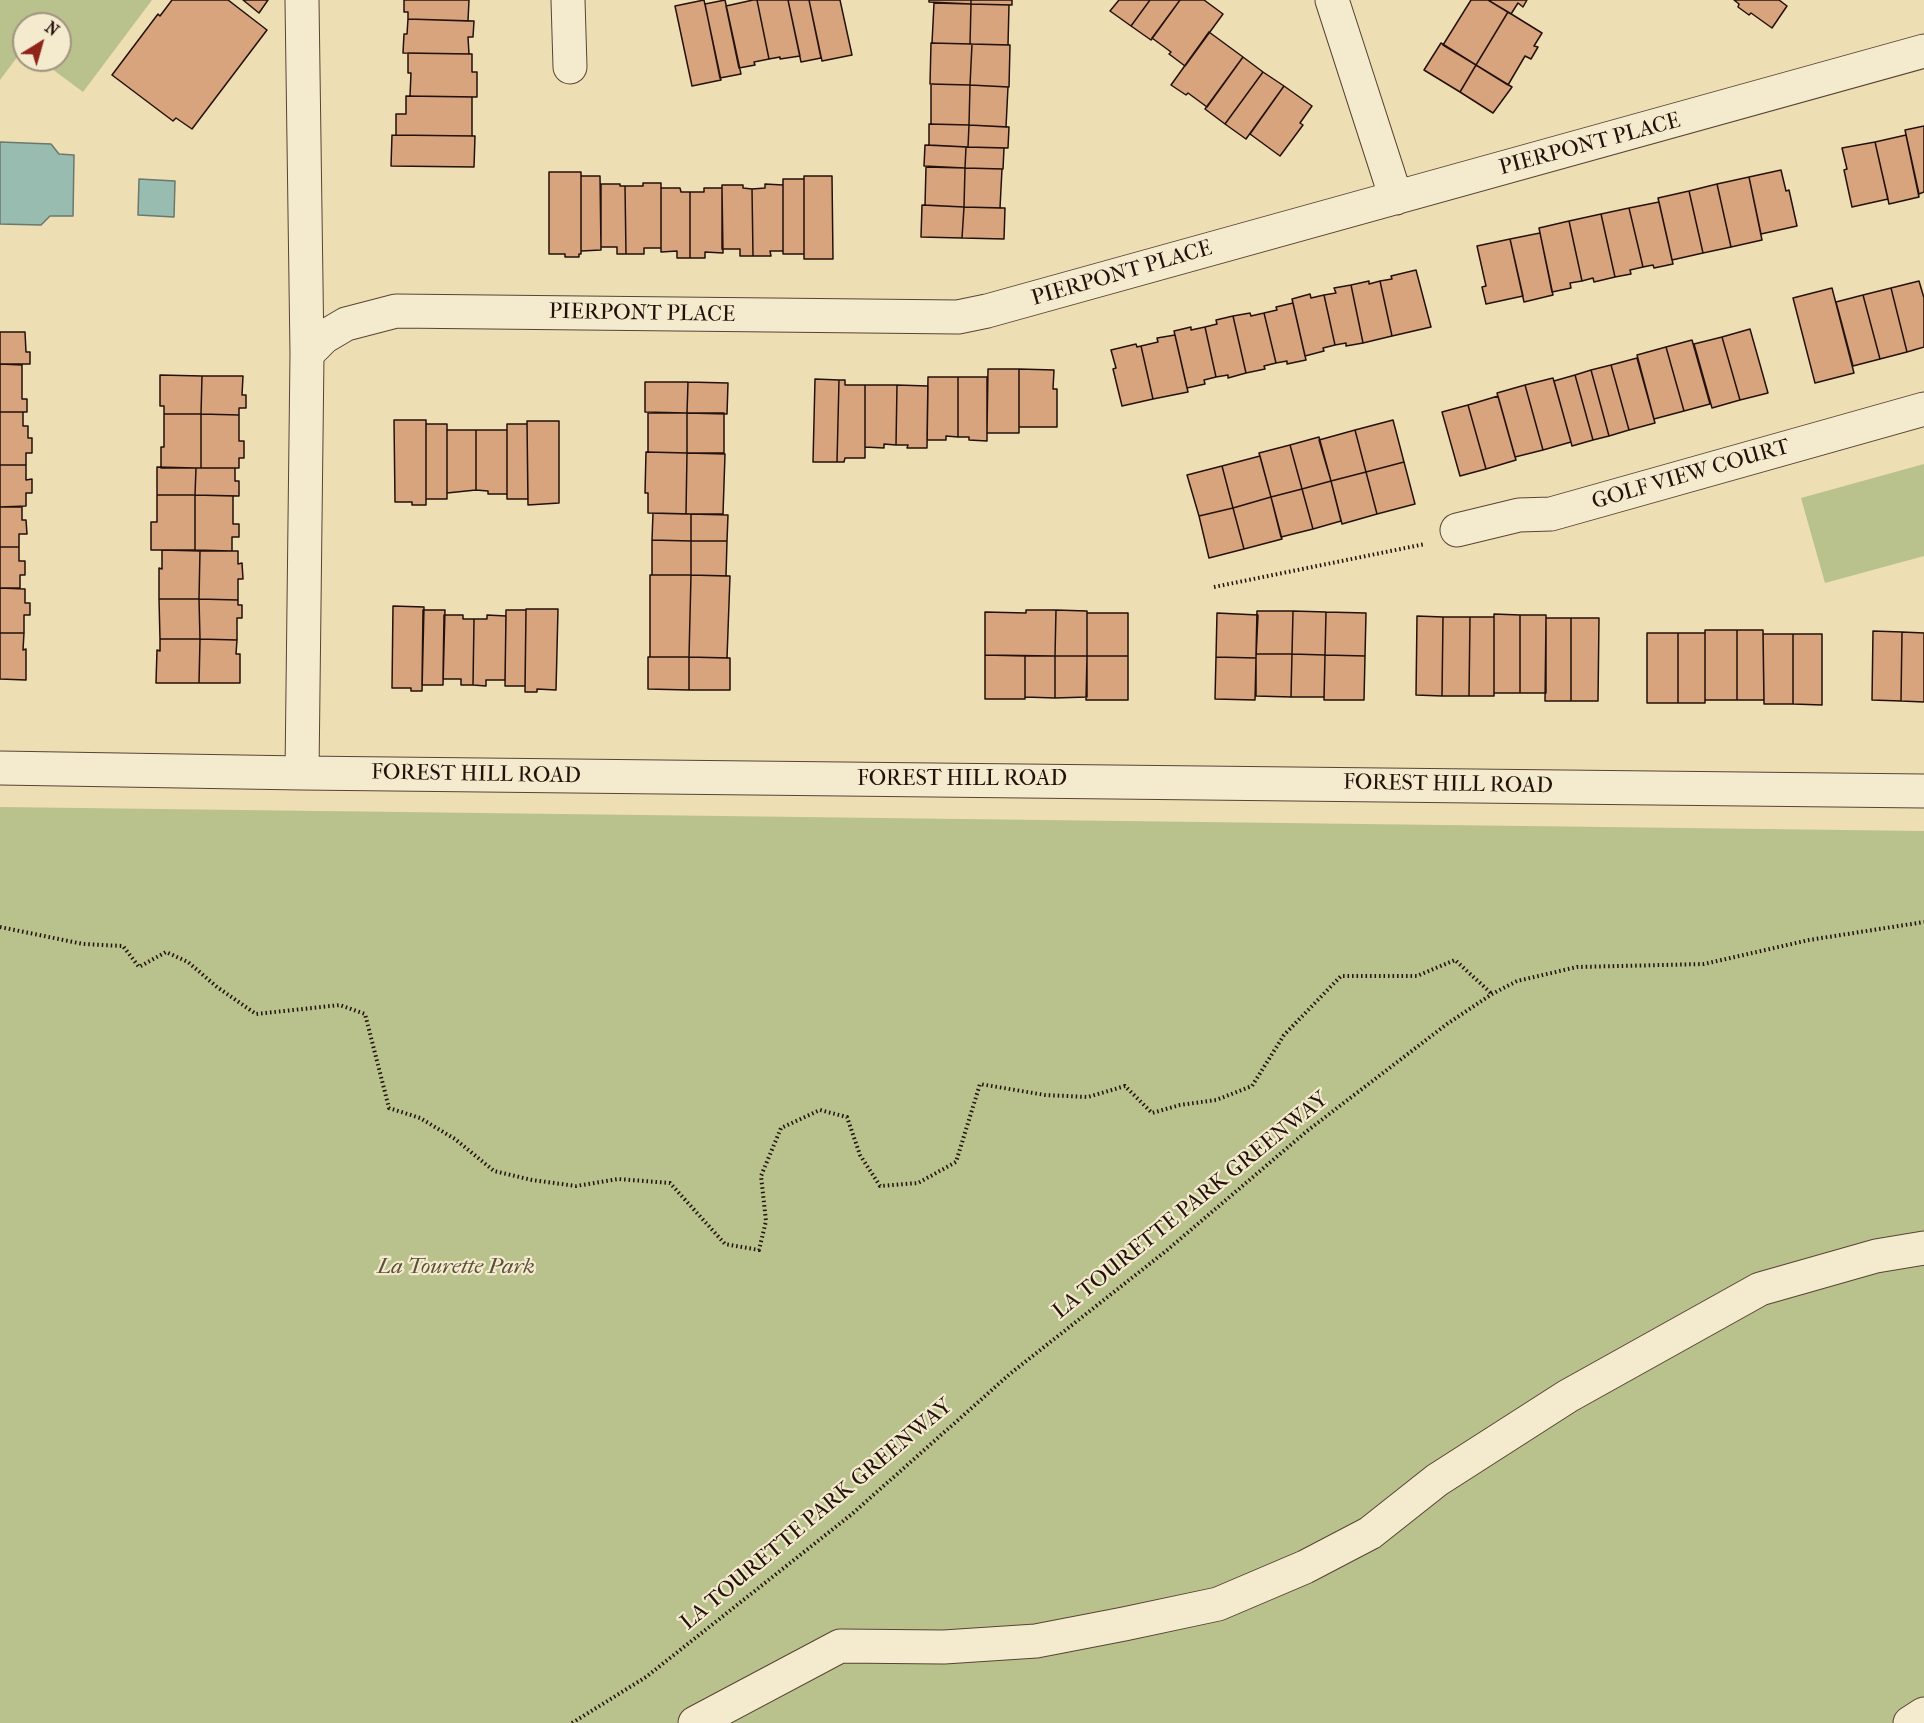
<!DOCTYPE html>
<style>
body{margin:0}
#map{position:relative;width:1924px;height:1723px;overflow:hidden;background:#eedeb3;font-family:"IM FELL French Canon",serif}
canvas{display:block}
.north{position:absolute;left:12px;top:12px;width:60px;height:60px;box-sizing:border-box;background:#f4eace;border:2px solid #a19380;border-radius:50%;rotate:37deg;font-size:16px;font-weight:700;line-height:24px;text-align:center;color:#24110a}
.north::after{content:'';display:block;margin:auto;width:21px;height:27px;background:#8f2418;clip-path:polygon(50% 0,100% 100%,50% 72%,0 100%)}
</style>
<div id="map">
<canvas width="1924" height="1723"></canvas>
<div class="north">N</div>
</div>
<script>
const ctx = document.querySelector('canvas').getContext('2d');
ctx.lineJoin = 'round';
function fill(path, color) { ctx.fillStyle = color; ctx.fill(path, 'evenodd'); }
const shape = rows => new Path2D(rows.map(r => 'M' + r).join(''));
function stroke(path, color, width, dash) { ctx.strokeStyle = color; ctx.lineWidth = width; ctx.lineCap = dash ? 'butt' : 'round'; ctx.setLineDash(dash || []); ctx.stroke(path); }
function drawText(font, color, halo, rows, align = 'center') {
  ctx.font = font + ' "IM FELL French Canon",serif'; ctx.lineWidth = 4.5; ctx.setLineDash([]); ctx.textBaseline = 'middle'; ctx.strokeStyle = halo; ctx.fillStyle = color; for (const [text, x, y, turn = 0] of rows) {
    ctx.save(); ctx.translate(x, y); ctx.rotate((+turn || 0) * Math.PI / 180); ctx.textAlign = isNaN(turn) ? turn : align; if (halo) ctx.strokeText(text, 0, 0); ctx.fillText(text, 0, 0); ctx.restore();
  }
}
fill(shape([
 [0,0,152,0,83,92,40,60,60,60,60,24,24,24,24,48,0,80],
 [1924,464,1924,556,1825,583,1801,498],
 [0,807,1924,831,1924,1723,0,1723]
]), '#b9c18c');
const water = shape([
 [0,142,51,144,59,154,74,155,73,216,50,216,41,225,0,224,0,142],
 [139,179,175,181,174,217,138,215,139,179]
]);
fill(water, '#99bcb0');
stroke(water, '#6a786e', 1.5);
const building = shape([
 [172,0,228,0,267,30,192,129,176,118,173,121,112,75,158,14,160,16,172,0],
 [243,0,268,0,259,13,243,0],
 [404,0,469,0,468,21,408,19,408,12,404,12,404,0],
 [704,0,721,80,692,86,675,6,704,0],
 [725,0,741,74,720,78,705,4,725,0],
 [753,0,757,0,769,59,754,62,755,65,739,68,726,6,753,0],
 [757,0,788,0,800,56,780,59,780,57,769,59,757,0],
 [788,0,809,0,821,58,801,62,788,0],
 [809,0,840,0,852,55,822,61,809,0],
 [929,0,971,0,971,4,929,2,929,0],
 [971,0,1012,0,1012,5,971,4,971,0],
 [1119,0,1150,0,1131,26,1110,11,1119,0],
 [1150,0,1180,0,1151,40,1131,26,1150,0],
 [1180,0,1204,0,1223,14,1185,66,1169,54,1171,52,1152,38,1180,0],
 [1471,0,1488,0,1508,12,1476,65,1443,45,1471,0],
 [1488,0,1527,0,1523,7,1518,3,1511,14,1488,0],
 [1734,0,1779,0,1787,6,1772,28,1751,13,1749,15,1738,7,1739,4,1734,0],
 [934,3,971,4,970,44,932,43,934,3],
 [971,4,1009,5,1008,45,970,44,971,4],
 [1508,12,1542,33,1534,46,1538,47,1531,59,1525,56,1508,85,1476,65,1508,12],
 [408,19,474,21,473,37,468,37,469,54,403,53,404,34,407,34,408,19],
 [1209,32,1243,57,1207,107,1188,93,1186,95,1171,85,1209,32],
 [931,43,972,44,970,85,930,84,931,43],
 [1441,43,1476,65,1460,92,1424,70,1441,43],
 [972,44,1010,45,1009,87,970,85,972,44],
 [408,53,472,54,472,72,477,72,477,97,410,96,411,73,408,73,408,53],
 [1243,57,1263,72,1225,124,1205,109,1243,57],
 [1476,65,1512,87,1493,113,1460,92,1476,65],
 [1263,72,1284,86,1246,139,1225,124,1263,72],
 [931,84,970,85,969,125,931,124,931,84],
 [970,85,1008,87,1006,127,969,125,970,85],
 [1284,86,1312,106,1300,123,1303,125,1280,156,1250,134,1284,86],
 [406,96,472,97,472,136,396,135,396,114,406,114,406,96],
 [929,124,969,125,968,147,929,145,929,124],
 [969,125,1009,127,1008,148,968,147,969,125],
 [1924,126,1924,192,1919,194,1905,130,1924,126],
 [392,135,475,136,474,167,391,166,392,135],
 [1906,135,1919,197,1889,204,1875,142,1906,135],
 [1875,142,1888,199,1852,207,1844,170,1847,169,1842,148,1875,142],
 [925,145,966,147,965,168,924,166,925,145],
 [966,147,1004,148,1003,169,965,168,966,147],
 [926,167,965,168,964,207,925,205,926,167],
 [965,168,1002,169,1000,208,964,207,965,168],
 [1781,170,1786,191,1789,190,1797,226,1761,234,1749,177,1781,170],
 [549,172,581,172,581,254,579,254,579,257,565,257,565,254,549,254,549,172],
 [581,176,600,176,601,250,581,251,581,176],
 [804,176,832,176,833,259,804,259,804,176],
 [1749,177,1762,240,1731,247,1717,184,1749,177],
 [783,179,804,179,804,254,783,254,783,179],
 [643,183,661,183,661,248,644,248,644,254,626,254,625,186,643,186,643,183],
 [601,184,620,184,620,186,625,186,626,254,617,254,617,247,601,247,601,184],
 [765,184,783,185,783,251,770,251,771,256,753,256,752,189,765,188,765,184],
 [1717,184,1731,247,1703,253,1689,191,1717,184],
 [722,185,743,185,743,188,752,189,753,256,740,256,740,249,722,249,722,185],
 [661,188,680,188,681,192,690,192,690,258,677,258,677,251,661,252,661,188],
 [704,188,722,188,723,253,705,252,705,258,690,258,690,192,704,192,704,188],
 [1689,191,1703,253,1672,260,1658,198,1689,191],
 [1659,202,1673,264,1654,268,1653,265,1643,267,1629,208,1659,202],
 [922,205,964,207,962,238,921,237,922,205],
 [964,207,1005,208,1004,239,962,238,964,207],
 [1629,208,1643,267,1630,270,1631,274,1615,277,1601,214,1629,208],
 [1601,214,1615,277,1594,282,1593,278,1582,281,1569,221,1601,214],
 [1569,221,1582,281,1570,283,1571,288,1552,292,1539,228,1569,221],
 [1540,233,1553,295,1524,302,1510,239,1540,233],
 [1510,239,1523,296,1486,304,1482,287,1486,286,1477,246,1510,239],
 [1416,270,1431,327,1392,336,1380,281,1392,279,1391,276,1416,270],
 [1369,281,1369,284,1380,281,1392,336,1363,343,1351,285,1369,281],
 [1919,281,1924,298,1924,347,1907,352,1891,288,1919,281],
 [1351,285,1363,343,1346,346,1346,343,1335,345,1324,295,1336,293,1334,288,1351,285],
 [1832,288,1854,373,1815,383,1793,298,1832,288],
 [1891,288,1907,352,1880,359,1863,295,1891,288],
 [1310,294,1311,298,1324,295,1335,345,1323,348,1324,351,1305,356,1292,299,1310,294],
 [1863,295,1880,359,1853,366,1836,302,1863,295],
 [1293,303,1306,360,1287,364,1287,361,1276,363,1264,313,1277,310,1276,307,1293,303],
 [1250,313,1251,316,1264,313,1276,363,1264,366,1265,369,1246,373,1233,316,1250,313],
 [1233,316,1246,373,1228,378,1228,375,1216,377,1205,327,1217,324,1216,320,1233,316],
 [1191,327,1191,330,1205,327,1216,377,1204,380,1205,384,1187,388,1174,331,1191,327],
 [1750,329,1768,393,1740,400,1722,337,1750,329],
 [0,332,25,332,26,352,30,352,30,364,0,364,0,332],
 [1175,335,1188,392,1153,399,1141,346,1158,342,1157,338,1175,335],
 [1722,337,1740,400,1712,408,1694,344,1722,337],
 [1692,340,1710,404,1684,411,1666,347,1692,340],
 [1136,344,1137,347,1141,346,1153,399,1122,406,1113,369,1116,368,1111,350,1136,344],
 [1666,347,1684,411,1654,419,1637,355,1666,347],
 [1637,358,1655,423,1629,430,1611,365,1637,358],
 [0,364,22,365,22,399,27,399,27,412,0,412,0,364],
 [1611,365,1629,430,1609,436,1591,370,1611,365],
 [988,369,1019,369,1019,433,987,433,988,369],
 [1019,369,1054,370,1053,389,1057,389,1057,427,1019,427,1019,369],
 [1591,370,1609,436,1593,440,1575,375,1591,370],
 [160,375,202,376,201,414,164,414,164,406,160,406,160,375],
 [1575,375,1593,440,1572,446,1554,381,1575,375],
 [202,376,243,376,242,395,246,395,246,408,239,408,239,415,201,414,202,376],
 [928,377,958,377,958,437,946,436,946,440,927,440,928,377],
 [958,377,987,377,987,441,969,440,969,437,958,437,958,377],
 [1553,378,1571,442,1543,450,1525,385,1553,378],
 [815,379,839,380,837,462,813,462,815,379],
 [839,380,845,380,845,385,865,385,865,458,845,458,844,462,837,462,839,380],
 [645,382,688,382,687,413,645,412,645,382],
 [688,382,728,383,727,414,687,413,688,382],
 [865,385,897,385,896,445,884,444,884,448,865,447,865,385],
 [897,385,928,386,927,448,907,448,908,445,896,445,897,385],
 [1525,385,1543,450,1515,457,1497,393,1525,385],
 [1498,396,1516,460,1486,469,1468,405,1498,396],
 [1468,405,1486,469,1460,476,1442,412,1468,405],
 [0,412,23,412,23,426,28,426,28,438,32,438,32,453,26,453,26,465,0,465,0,412],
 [648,413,687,413,687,453,648,452,648,413],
 [687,413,724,413,724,453,687,453,687,413],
 [164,414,201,414,201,468,161,468,161,447,164,447,164,414],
 [201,414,239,415,239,441,244,441,244,458,239,458,239,468,201,468,201,414],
 [394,420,426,420,426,505,412,505,412,502,395,502,394,420],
 [1393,420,1404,462,1366,472,1355,430,1393,420],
 [527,421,559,421,559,503,528,505,527,421],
 [426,424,447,424,447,499,426,499,426,424],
 [507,424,527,424,528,499,507,499,507,424],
 [447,430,476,430,476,490,447,493,447,430],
 [476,430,507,430,507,494,488,494,488,491,476,490,476,430],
 [1355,430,1366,472,1331,481,1319,440,1355,430],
 [1319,437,1331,481,1302,489,1290,445,1319,437],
 [1290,445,1302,489,1271,497,1259,453,1290,445],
 [646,452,687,453,686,514,648,513,648,493,645,493,646,452],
 [687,453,725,454,723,514,686,514,687,453],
 [1260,456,1271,497,1233,508,1222,466,1260,456],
 [1404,462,1415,504,1377,514,1366,472,1404,462],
 [0,465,26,465,26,480,32,479,32,493,26,493,26,506,0,507,0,465],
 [1222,466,1233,508,1199,516,1187,475,1222,466],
 [157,467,196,468,195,495,157,495,157,467],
 [196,468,235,468,235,481,239,481,239,496,195,495,196,468],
 [1366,472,1377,514,1342,524,1331,481,1366,472],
 [1331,481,1341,521,1313,529,1302,489,1331,481],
 [1302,489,1313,529,1281,537,1271,497,1302,489],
 [157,495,195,495,195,550,151,550,151,522,157,522,157,495],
 [195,495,233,496,233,524,239,524,239,537,232,537,232,551,195,550,195,495],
 [1271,497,1282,539,1244,549,1233,508,1271,497],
 [0,507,22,507,22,520,26,520,27,534,19,534,19,547,0,547,0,507],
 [1233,508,1244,549,1209,558,1199,516,1233,508],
 [653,513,691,514,691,541,652,540,653,513],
 [691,514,728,515,727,541,691,541,691,514],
 [652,540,691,541,691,575,652,575,652,540],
 [691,541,727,541,726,576,691,575,691,541],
 [0,547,19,547,19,561,25,561,25,575,20,575,20,588,0,588,0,547],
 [162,550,200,551,199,599,159,599,159,568,162,569,162,550],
 [200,551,238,551,238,564,242,563,243,579,238,579,238,600,199,599,200,551],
 [650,575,691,575,689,657,650,657,650,575],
 [691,575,730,576,727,658,689,657,691,575],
 [0,588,25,589,25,603,30,603,30,615,24,615,24,633,0,633,0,588],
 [159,599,199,599,200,639,160,639,159,599],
 [199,599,238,600,238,605,242,605,242,618,237,618,237,640,200,639,199,599],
 [393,606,424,607,422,691,411,691,411,688,392,688,393,606],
 [526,609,558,609,556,690,537,689,537,692,525,692,526,609],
 [423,610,445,610,443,685,422,685,423,610],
 [506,610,526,610,525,686,505,686,506,610],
 [1026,610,1056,610,1055,656,985,655,985,612,1026,613,1026,610],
 [1056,610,1087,611,1087,656,1055,656,1056,610],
 [1257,611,1293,611,1292,654,1256,654,1257,611],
 [1293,611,1326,612,1325,655,1292,654,1293,611],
 [1326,612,1366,613,1365,656,1325,655,1326,612],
 [1087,613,1128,613,1128,656,1087,656,1087,613],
 [1217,613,1258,615,1256,658,1216,657,1217,613],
 [1494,614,1520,615,1520,693,1494,693,1494,614],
 [444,615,463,615,463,619,474,619,473,685,461,685,461,679,443,679,444,615],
 [487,615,506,616,505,680,486,680,486,686,473,685,474,619,487,619,487,615],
 [1520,615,1546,615,1546,693,1520,693,1520,615],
 [1417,616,1443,617,1442,696,1416,695,1417,616],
 [1443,617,1470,617,1469,696,1442,696,1443,617],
 [1470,617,1494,617,1494,696,1469,696,1470,617],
 [1546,618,1571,618,1571,701,1545,701,1546,618],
 [1571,618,1599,618,1598,701,1571,701,1571,618],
 [1705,630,1737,630,1737,700,1705,700,1705,630],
 [1737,630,1763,630,1764,700,1737,700,1737,630],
 [1873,631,1902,632,1901,701,1872,700,1873,631],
 [1902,632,1924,633,1924,702,1901,701,1902,632],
 [0,633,24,633,23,650,26,649,26,680,0,679,0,633],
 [1647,633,1678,633,1678,703,1647,703,1647,633],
 [1678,633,1705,633,1705,703,1678,703,1678,633],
 [1763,634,1793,634,1793,704,1764,704,1763,634],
 [1793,634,1822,634,1822,705,1793,704,1793,634],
 [160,639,200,639,199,683,156,683,157,650,160,651,160,639],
 [200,639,237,640,236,654,240,654,240,683,199,683,200,639],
 [1256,654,1292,654,1291,697,1256,696,1256,654],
 [1292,654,1325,655,1324,697,1291,697,1292,654],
 [985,655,1025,656,1025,699,985,699,985,655],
 [1325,655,1365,656,1364,700,1324,700,1325,655],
 [1025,656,1055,656,1055,698,1025,697,1025,656],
 [1055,656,1087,656,1087,697,1055,698,1055,656],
 [1087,656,1128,656,1128,700,1086,700,1087,656],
 [648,657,689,657,689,690,648,689,648,657],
 [689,657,730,658,730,690,689,690,689,657],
 [1216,657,1256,658,1255,700,1215,699,1216,657]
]);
fill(building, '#d7a47e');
stroke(building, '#24110a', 1.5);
const minor = shape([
 [302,0,307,354,302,773],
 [568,0,570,67],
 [1332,0,1396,198],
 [307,354,324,337,346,324,396,311,958,317,987,311,1924,51],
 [1457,530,1519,515,1551,514,1924,409],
 [0,768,302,773,1924,791],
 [695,1723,840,1646,944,1647,1036,1641,1124,1624,1218,1604,1305,1567,1370,1533,1437,1480,1568,1396,1760,1289,1876,1256,1924,1248],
 [1910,1723,1924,1714]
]);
stroke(minor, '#564434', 35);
stroke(shape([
 [1214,587,1425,544],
 [0,927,83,944,123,946,139,967,166,952,188,962,217,987,256,1014,340,1005,365,1014,389,1108,420,1118,455,1139,494,1171,532,1180,576,1186,618,1179,670,1183,725,1244,759,1250,766,1221,761,1176,781,1128,820,1110,847,1117,860,1155,880,1186,918,1183,956,1162,980,1084,1045,1095,1088,1097,1125,1086,1152,1113,1180,1105,1216,1100,1252,1086,1284,1035,1341,976,1417,976,1455,960,1492,994],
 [572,1723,646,1677,852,1514,1011,1373,1166,1251,1307,1131,1447,1024,1492,994,1517,981,1577,967,1704,964,1809,940,1924,922]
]), '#24110a', 4, [1.5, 3]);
stroke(minor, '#f4eace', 33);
drawText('22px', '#24110a', '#f4eace', [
 ["PIERPONT PLACE",1590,145,-15],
 ["PIERPONT PLACE",1122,274,-16],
 ["PIERPONT PLACE",642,314,1],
 ["GOLF VIEW COURT",1691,475,-16],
 ["FOREST HILL ROAD",476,775,1],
 ["FOREST HILL ROAD",962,780],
 ["FOREST HILL ROAD",1448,785,1],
 ["LA TOURETTE PARK GREENWAY",1191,1206,-39],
 ["LA TOURETTE PARK GREENWAY",817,1515,-40]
]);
drawText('italic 22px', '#584f38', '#f4eace', [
 ["La Tourette Park",456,1268]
]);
</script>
